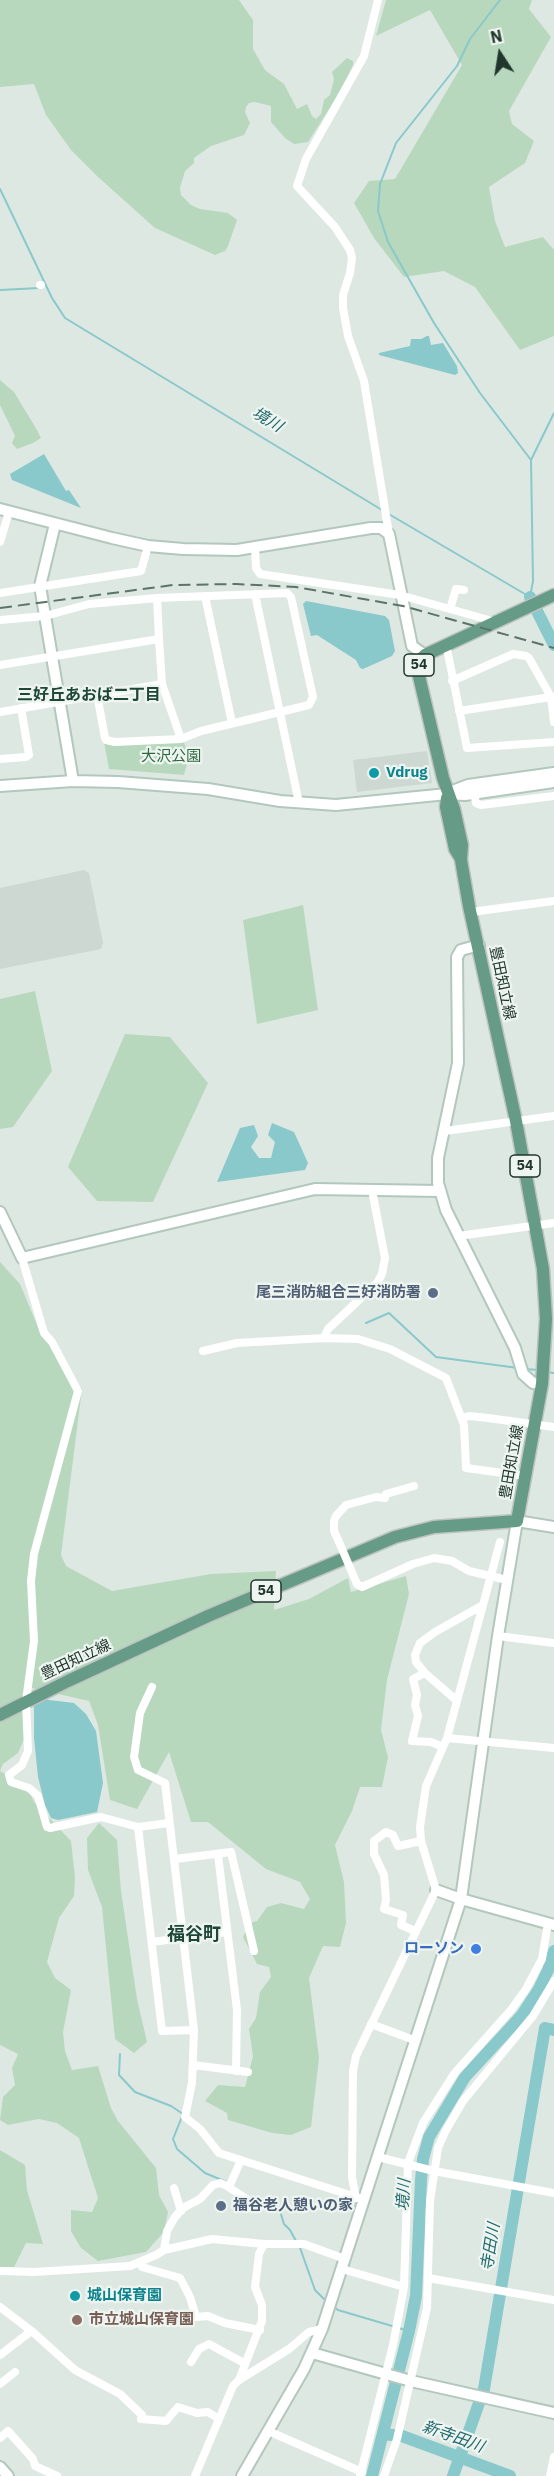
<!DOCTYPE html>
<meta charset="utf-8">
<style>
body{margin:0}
#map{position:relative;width:554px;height:2476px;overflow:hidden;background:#dee8e2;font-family:"IBM Plex Sans",sans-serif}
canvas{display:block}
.north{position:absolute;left:470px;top:24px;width:60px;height:60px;-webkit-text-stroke:4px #eef5f1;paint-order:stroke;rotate:348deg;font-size:16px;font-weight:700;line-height:24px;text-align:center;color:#21372e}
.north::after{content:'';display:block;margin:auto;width:21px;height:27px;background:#21372e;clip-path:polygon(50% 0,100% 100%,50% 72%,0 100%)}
</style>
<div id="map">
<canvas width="554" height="2476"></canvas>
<div class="north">N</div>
</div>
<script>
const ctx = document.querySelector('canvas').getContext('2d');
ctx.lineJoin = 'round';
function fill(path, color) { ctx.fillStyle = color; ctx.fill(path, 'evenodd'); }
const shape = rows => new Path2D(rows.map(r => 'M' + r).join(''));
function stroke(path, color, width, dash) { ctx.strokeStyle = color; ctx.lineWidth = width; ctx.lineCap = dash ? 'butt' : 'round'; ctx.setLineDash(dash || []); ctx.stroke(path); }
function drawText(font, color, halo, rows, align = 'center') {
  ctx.font = font + ' "IBM Plex Sans","Noto Sans JP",sans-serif'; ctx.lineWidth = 4.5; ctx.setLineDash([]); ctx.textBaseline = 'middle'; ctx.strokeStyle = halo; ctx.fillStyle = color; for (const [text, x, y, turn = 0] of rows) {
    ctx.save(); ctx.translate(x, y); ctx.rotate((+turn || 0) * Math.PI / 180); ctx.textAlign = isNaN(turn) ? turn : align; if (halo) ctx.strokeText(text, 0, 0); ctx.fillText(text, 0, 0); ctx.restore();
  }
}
fill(shape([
 [427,751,432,783,357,792,353,760],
 [84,870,89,873,103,943,101,949,0,969,0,888]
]), '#ccd8d1');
fill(shape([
 [0,0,239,0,253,20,253,49,265,70,284,84,297,109,307,104,312,116,316,119,321,114,324,100,330,95,334,79,332,72,347,58,353,61,353,65,338,95,308,142,294,144,285,138,271,122,271,106,255,102,249,103,246,107,245,112,250,123,244,135,211,146,194,158,194,163,185,171,180,188,181,195,191,205,200,209,228,213,237,220,228,246,225,251,215,255,155,228,98,177,71,150,46,115,34,84,0,87],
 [386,0,532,0,529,9,551,37,509,111,512,124,534,141,525,163,489,187,495,221,505,247,543,237,554,250,554,336,520,350,475,287,444,271,404,277,374,238,354,203,369,181,395,179,462,65,430,10,376,36],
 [0,380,14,392,37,430,41,438,33,443,17,449,12,443,15,436,0,405],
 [182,738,189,755,184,775,109,769,104,742],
 [303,905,318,1010,257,1024,243,920],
 [35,991,52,1071,13,1127,0,1129,0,999],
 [125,1034,170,1037,208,1083,153,1202,97,1201,68,1167],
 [0,1262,20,1284,40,1332,82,1389,61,1555,66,1566,112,1591,211,1574,276,1571,274,1610,309,1599,348,1578,351,1592,406,1576,409,1594,387,1680,381,1730,388,1757,382,1787,360,1787,352,1811,335,1845,344,1882,346,1923,340,1947,323,1946,309,1978,319,2058,311,2127,291,2135,272,2133,228,2120,227,2113,205,2101,218,2085,245,2087,253,2056,249,2029,256,2018,260,1992,271,1977,269,1967,257,1964,243,1937,250,1923,257,1921,267,1907,281,1903,304,1909,310,1899,300,1882,266,1869,208,1822,191,1822,169,1752,137,1809,110,1800,98,1725,89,1701,32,1688,22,1694,25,1737,18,1753,3,1764,0,1771,27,1787,34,1802,71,1841,75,1877,74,1896,59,1918,47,1962,55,1978,71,1990,63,2032,65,2051,72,2070,98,2066,111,2108,118,2121,156,2168,159,2195,168,2212,164,2232,146,2252,98,2261,81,2248,71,2231,71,2210,92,2212,98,2198,79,2138,57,2123,39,2119,8,2125,0,2120,3,2097,15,2085,12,2068,18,2054,0,2045],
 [99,1823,117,1840,121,1891,137,1999,147,2042,134,2053,115,2039,102,1907,88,1870,87,1838],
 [0,2150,25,2165,27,2190,43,2244,26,2243,14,2267,0,2267]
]), '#b8d8bd');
fill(shape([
 [427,336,429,336,431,345,443,343,457,366,458,373,455,375,379,355,379,353,410,346,411,339,421,339],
 [44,454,66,491,69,490,81,508,12,480,10,474],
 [306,601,385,616,389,620,395,651,392,656,363,669,360,668,356,660,317,635,311,636,303,604],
 [272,1123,294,1132,308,1163,305,1170,217,1182,240,1128,254,1125,258,1136,251,1147,259,1158,271,1158,275,1142,268,1135],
 [41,1699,74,1703,86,1714,96,1731,103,1783,97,1812,58,1820,51,1818,45,1805,38,1777,34,1738,34,1706]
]), '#89c8cb');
stroke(shape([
 [500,0,470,39,457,66,396,143,380,184,378,211,388,242,434,323,480,393,531,460],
 [0,189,52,298,65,318,382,510],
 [0,290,39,288],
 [387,513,530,597,533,581,531,460,554,413],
 [366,1323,389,1313,436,1357,518,1368],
 [526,1369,538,1370],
 [547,1372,554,1373],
 [120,2054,119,2075,135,2092,171,2106,183,2114,173,2139,177,2149,205,2173,229,2183],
 [249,2197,262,2206,272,2206,280,2211,284,2224,290,2230,296,2241],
 [299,2245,315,2290,326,2301],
 [333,2306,338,2310,409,2331]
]), '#89c8cb', 2);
stroke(shape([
 [530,597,554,645],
 [383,2434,402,2436,510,2476],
 [372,2476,409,2331,416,2296,421,2180,423,2159,429,2137,465,2077,522,2015,539,1989,548,1970,554,1951],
 [453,2476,484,2389,545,2028,554,2030]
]), '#89c8cb', 12);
const secondary = shape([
 [0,509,112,538,148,546,183,549,237,550,371,528,381,528,389,534,412,646,425,655],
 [55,524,40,586,73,781],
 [0,786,73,781,118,782,208,789,280,801,336,805,447,794,465,795,554,782],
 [450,792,468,785,554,773],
 [479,945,461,950,457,957,458,1063,438,1158,438,1183,446,1210,515,1348,523,1374,533,1383,542,1384],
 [0,1212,22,1258,315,1189,439,1191],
 [436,1890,461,1899,554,1925],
 [312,2353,411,2381,554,2413],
 [0,2467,8,2476],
 [242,2476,304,2369,322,2329,461,1899,498,1636,517,1521,554,1527]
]);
const primary = shape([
 [447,798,446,807,455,849,461,859],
 [0,1715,68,1681,208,1616,395,1537,434,1527,517,1521,542,1384,546,1319,543,1269,516,1121,469,906,461,860,462,845,454,809,443,778,418,672,421,659,425,655,554,595]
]);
stroke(secondary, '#b2c7bd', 14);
stroke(primary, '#bcc3c0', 15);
stroke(shape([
 [378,0,364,56,306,159,297,186,335,227,350,250,352,258,350,273,343,295,343,308,348,336,364,381,389,534],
 [40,285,41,285],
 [0,542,9,512],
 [255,547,256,568,260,574,400,595,496,622],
 [0,593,141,571,148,546],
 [255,594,299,803],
 [205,596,232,723],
 [157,598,159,639],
 [450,609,456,589,464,590],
 [0,620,45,616,89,604,157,598,287,593,291,597,313,697,309,705,201,731,181,739,115,742,106,740,105,738,97,694],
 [446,644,467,748,554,742],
 [0,665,159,639,162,684,181,739],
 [452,681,513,654,526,656,529,658,551,697,554,722],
 [459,711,551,697],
 [0,712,162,684],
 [0,759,26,757,29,755,21,708],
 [474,793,476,803,481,805,554,796],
 [471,912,554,901],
 [445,1131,554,1116],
 [458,1236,554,1223],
 [22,1258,44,1333,52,1342,78,1391,34,1554,31,1581,34,1641,26,1701,28,1751,22,1765,9,1775,11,1782,29,1788,38,1796,47,1827,50,1828,101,1817,138,1827,169,1823],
 [324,1338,328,1329,377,1283,382,1274,385,1258,372,1190],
 [203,1351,237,1343,324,1338,358,1339,390,1349,446,1378,464,1425,466,1468,525,1476],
 [462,1418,469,1416,488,1418,554,1427],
 [339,1542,334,1531,334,1521,336,1516,346,1505,376,1497,385,1498,386,1494,414,1486],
 [357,1584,362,1587,413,1564,434,1558,452,1561,469,1571,507,1580],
 [498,1636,554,1643],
 [425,1673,413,1679,417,1695,415,1705,418,1716,412,1741,431,1742,443,1747],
 [152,1687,140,1713,134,1757,138,1770,165,1783,194,2030,192,2083,185,2117,200,2129,219,2153,359,2198],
 [456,1700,425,1673,416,1662,415,1655,420,1643,435,1632,483,1605],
 [447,1738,554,1748],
 [138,1827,162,2031,194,2030],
 [218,1855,237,2010,236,2071],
 [175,1859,231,1852,254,1951],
 [415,1931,401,1925,403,1915,384,1909,386,1900,384,1875,374,1854,374,1841,386,1832,393,1835,398,1846,421,1841],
 [152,1942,227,1932],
 [371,2024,414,2040],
 [193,2065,248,2072],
 [378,2157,434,2171,554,2193],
 [229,2187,241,2160],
 [174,2188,181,2211],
 [356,2198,352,2177,353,2071,356,2056,436,1890,421,1841,420,1827,426,1786,447,1738,500,1542],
 [164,2250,167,2231,175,2217,183,2208,200,2199,213,2185,220,2183,225,2185,247,2199],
 [139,2262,142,2267,180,2278,190,2297,196,2317,208,2316,225,2323,260,2330],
 [342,2269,404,2287],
 [0,2271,34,2272,130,2266,156,2255,164,2250,212,2239,264,2244,304,2244,345,2259],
 [428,2278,554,2300],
 [0,2307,34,2333,75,2370,120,2394,142,2415,141,2419,166,2421,178,2407,197,2413,208,2412,219,2419],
 [0,2355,30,2332],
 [191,2362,199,2349,209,2344,244,2363],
 [239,2380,262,2321,262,2305,255,2287,259,2254,264,2244],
 [0,2384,15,2372],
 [268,2431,362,2472],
 [0,2438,8,2431,33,2459,35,2466,57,2476],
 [195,2476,233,2386,239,2380,289,2349,309,2332,322,2329],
 [360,2476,393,2345,404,2287,408,2163,423,2123,454,2074,511,2010,526,1989,542,1959,548,1923],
 [384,2476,397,2439,427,2308,430,2201,438,2148,445,2132,463,2101,533,2016,554,1981],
 [550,2476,554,2457]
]), '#fff', 8);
stroke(secondary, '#fff', 10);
stroke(primary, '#659b87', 12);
stroke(shape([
 [0,608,173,585,236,584,296,587,403,606,554,648]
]), '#5b7369', 2, [12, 6]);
stroke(shape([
 [339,1542,357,1584]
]), '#fff', 8);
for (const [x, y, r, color] of [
 [374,773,6,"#0f9aa8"],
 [433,1293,6,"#5c6f8a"],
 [476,1949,6,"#3f7fe0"],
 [221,2206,6,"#5c6f8a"],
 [75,2296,6,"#0f9aa8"],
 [77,2320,6,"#8d6e63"]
]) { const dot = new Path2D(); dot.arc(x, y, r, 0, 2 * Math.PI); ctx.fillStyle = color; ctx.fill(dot); stroke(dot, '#eef5f1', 2); }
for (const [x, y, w] of [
 [419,665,30],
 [525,1166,30],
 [266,1591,30]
]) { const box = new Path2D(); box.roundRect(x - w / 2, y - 11, w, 22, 4.5); ctx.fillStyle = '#eef5f1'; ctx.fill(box); stroke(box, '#21372e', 1.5); }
drawText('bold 14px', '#21372e', null, [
 ["54",419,665],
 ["54",525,1166],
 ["54",266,1591]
]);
drawText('15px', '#2e6a3f', '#eef5f1', [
 ["大沢公園",171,757]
]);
drawText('bold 15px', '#0d838f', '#eef5f1', [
 ["Vdrug",386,773],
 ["城山保育園",87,2296]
], 'left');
drawText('15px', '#21372e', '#eef5f1', [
 ["豊田知立線",502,983,78],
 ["豊田知立線",512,1462,-80],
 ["豊田知立線",76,1660,-25]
]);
drawText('bold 15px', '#4e5e75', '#eef5f1', [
 ["尾三消防組合三好消防署",421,1293],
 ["福谷老人憩いの家",233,2206,"left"]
], 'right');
drawText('bold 15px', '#366cbe', '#eef5f1', [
 ["ローソン",464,1949]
], 'right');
drawText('bold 15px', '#785e54', '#eef5f1', [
 ["市立城山保育園",89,2320]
], 'left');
drawText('italic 16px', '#20696d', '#eef5f1', [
 ["境川",267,420,31],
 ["境川",404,2195,-86],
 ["寺田川",491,2247,-81],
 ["新寺田川",453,2437,20]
]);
drawText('bold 16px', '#1e4739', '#eef5f1', [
 ["三好丘あおば二丁目",89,695]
]);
drawText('bold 18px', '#1e4739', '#eef5f1', [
 ["福谷町",194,1935]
]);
</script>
